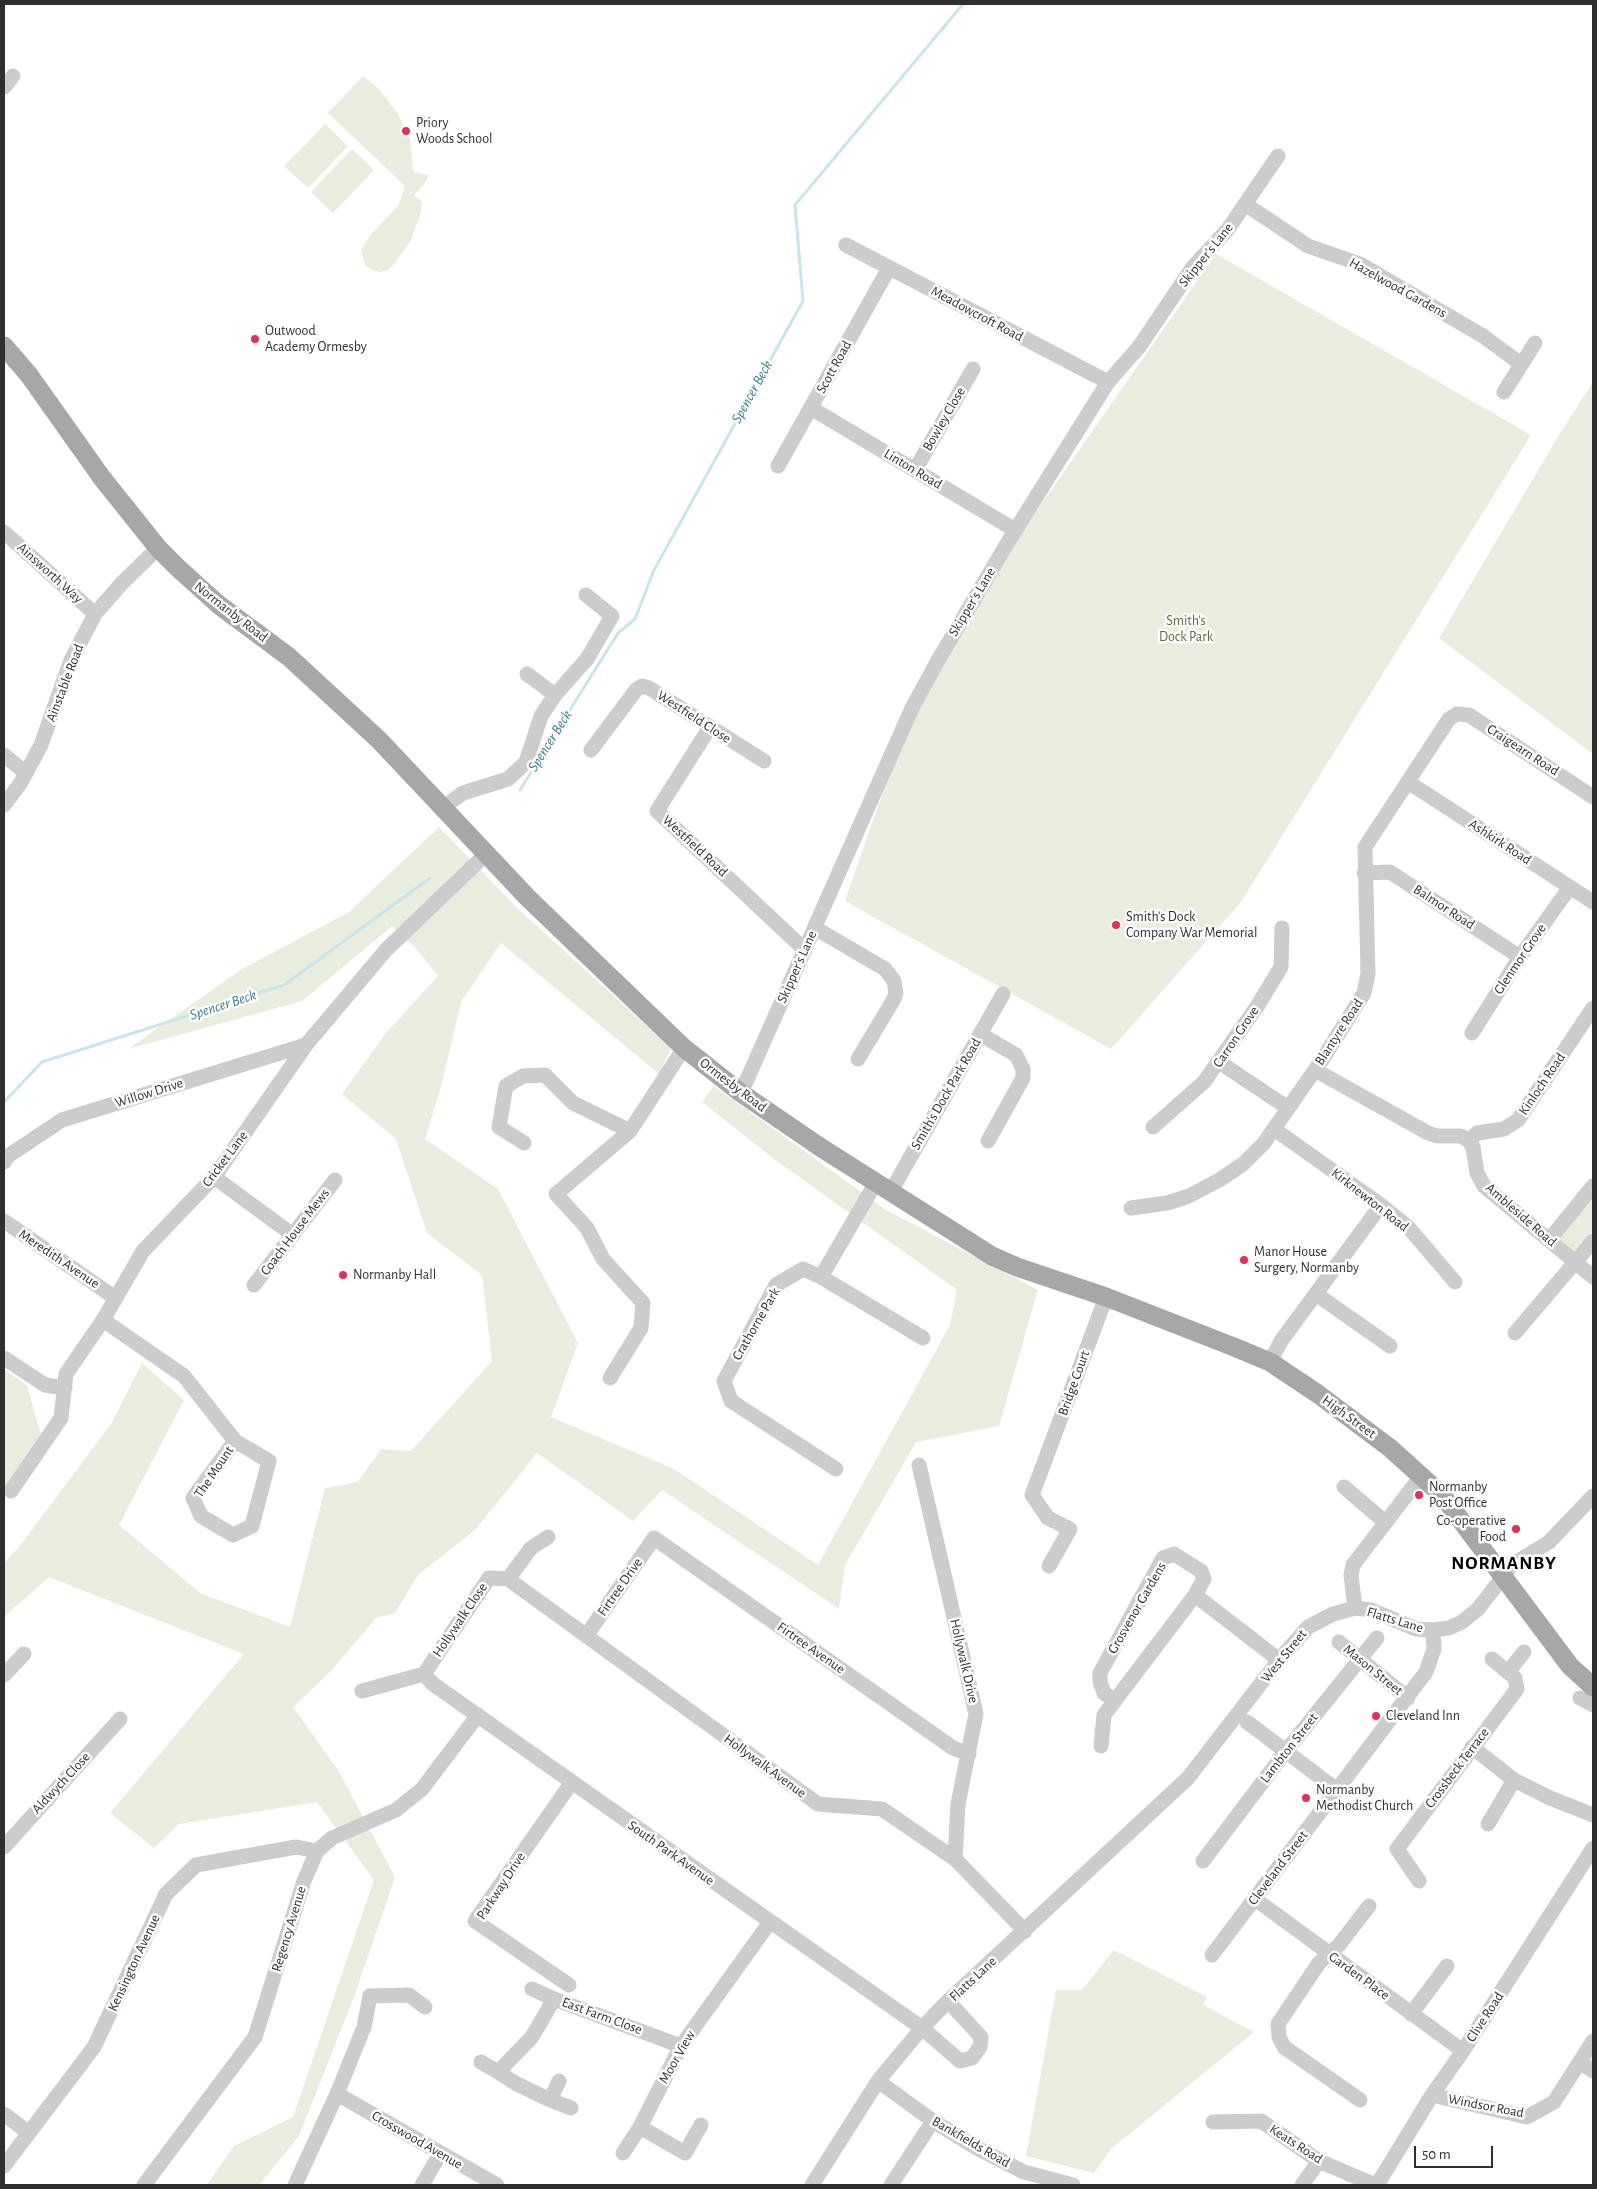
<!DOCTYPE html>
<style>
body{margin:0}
#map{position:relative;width:1597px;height:2189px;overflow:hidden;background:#fff;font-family:"Alegreya Sans",sans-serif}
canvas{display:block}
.frame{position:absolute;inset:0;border:5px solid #2f2f2f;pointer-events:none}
.scale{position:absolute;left:1414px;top:2146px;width:79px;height:22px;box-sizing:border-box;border:2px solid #2f2f2f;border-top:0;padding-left:6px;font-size:15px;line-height:18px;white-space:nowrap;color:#2f2f2f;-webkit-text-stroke:4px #fff;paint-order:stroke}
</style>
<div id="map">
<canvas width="1597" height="2189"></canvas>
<div class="frame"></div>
<div class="scale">50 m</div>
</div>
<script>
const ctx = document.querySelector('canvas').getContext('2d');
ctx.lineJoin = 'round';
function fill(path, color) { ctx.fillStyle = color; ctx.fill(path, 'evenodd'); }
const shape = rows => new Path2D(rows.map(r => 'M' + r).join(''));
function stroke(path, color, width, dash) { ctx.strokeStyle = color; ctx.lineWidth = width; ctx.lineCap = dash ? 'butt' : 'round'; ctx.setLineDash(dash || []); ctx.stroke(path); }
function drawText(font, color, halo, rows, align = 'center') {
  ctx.font = font + ' "Alegreya Sans",sans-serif'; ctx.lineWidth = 5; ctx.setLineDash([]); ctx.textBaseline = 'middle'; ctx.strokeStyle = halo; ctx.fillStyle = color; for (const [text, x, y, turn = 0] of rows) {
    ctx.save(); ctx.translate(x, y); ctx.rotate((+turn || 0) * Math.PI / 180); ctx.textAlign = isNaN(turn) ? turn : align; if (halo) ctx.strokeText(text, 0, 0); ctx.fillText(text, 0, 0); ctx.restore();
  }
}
fill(shape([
 [363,76,377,87,397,112,410,139,413,172,429,175,424,184,414,195,422,202,420,215,411,240,394,264,388,270,380,272,372,270,365,265,361,250,371,234,398,206,405,186,328,113],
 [325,124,348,146,308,188,284,166],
 [352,149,374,170,333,213,311,192],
 [1216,254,1531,435,1241,902,1111,1049,845,901,909,717,1026,526],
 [1593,382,1593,754,1439,638,1559,435],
 [439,827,517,908,671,1048,659,1074,501,943,461,1002,441,1087,425,1139,498,1189,578,1343,551,1417,674,1469,818,1565,950,1325,957,1290,774,1159,702,1102,714,1086,886,1210,1038,1290,999,1426,916,1442,845,1565,839,1609,662,1490,633,1521,537,1453,475,1530,418,1575,395,1613,376,1618,331,1671,293,1707,338,1770,395,1877,354,1997,299,2136,259,2185,207,2185,234,2146,293,2117,374,1880,317,1802,179,1824,154,1848,110,1813,244,1654,49,1577,4,1617,4,1563,19,1547,111,1424,142,1363,184,1400,119,1525,200,1593,290,1627,325,1488,358,1482,381,1449,411,1451,492,1361,482,1275,427,1233,396,1139,342,1094,386,1033,438,976,414,946,392,926,302,1001,128,1049,242,969,349,912],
 [1593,1192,1593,1231,1573,1255,1553,1242],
 [4,1369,27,1385,41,1436,4,1496],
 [1114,1950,1207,1997,1203,2005,1254,2032,1111,2149,1094,2173,1026,2156,1056,1990,1082,1990]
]), '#e8eddd');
stroke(shape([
 [520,790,618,633,635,619,654,570,803,301,795,205,963,4],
 [4,1102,42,1062,284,985,430,878]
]), '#c8e4ed', 3);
stroke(shape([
 [4,87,13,76],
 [1245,204,1308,246,1360,264,1483,336,1521,364],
 [846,245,1108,382],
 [1504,392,1535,343],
 [811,408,1015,530],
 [778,466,889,268],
 [915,470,973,369],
 [4,532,95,614],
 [527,674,555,695],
 [710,727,657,811,805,950],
 [591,750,636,690,642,686,649,688,764,761],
 [4,755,26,773],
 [1408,782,1593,902],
 [4,805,20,784,41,745,71,660,95,614,122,583,158,548],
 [444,807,463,793,508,779,526,762,541,716,555,695,587,659,612,616,586,595],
 [1364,873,1390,872,1520,957],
 [815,928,885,969,894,981,896,993,894,999,858,1059],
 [1472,1033,1520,957,1570,887],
 [980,1034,1016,1055,1023,1069,1023,1078,988,1141],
 [1219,1062,1288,1108],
 [1315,1070,1428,1133,1437,1136,1461,1136,1469,1141,1477,1133,1504,1129,1518,1120,1593,1008],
 [741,1093,912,708,937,662,1008,542,1108,382,1139,347,1193,267,1228,229,1278,156],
 [1153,1127,1204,1082,1258,1005,1281,967,1282,928],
 [1274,1129,1381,1205,1409,1228,1455,1282],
 [1469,1141,1473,1147,1477,1173,1484,1186,1593,1277],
 [524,1143,499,1127,506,1086,523,1076,545,1075,573,1103,630,1131],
 [4,1162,8,1156,62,1120,306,1045],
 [214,1177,293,1235],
 [890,1193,1003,994],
 [1131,1208,1167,1203,1189,1196,1221,1179,1243,1164,1264,1143,1324,1057,1364,993,1368,974,1365,847,1449,719,1457,714,1469,715,1593,797],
 [4,1221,114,1297],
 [1549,1240,1593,1186],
 [821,1277,875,1184],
 [254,1285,335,1180],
 [1316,1294,1390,1346],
 [103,1320,184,1376,235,1441,193,1498,201,1516,233,1535,252,1526,269,1461,235,1441],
 [1515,1333,1593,1241],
 [4,1358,45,1385,65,1388],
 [1270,1362,1281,1341,1381,1205],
 [610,1378,641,1328,643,1303,603,1259,587,1228,556,1194,630,1131,684,1048],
 [919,1465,976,1714,958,1804,955,1859],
 [836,1469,731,1401,724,1381,776,1285,803,1269,821,1277,923,1338],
 [1344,1487,1385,1522],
 [11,1491,61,1418,66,1374,103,1320,143,1251,214,1177,306,1045,386,950,486,854],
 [1049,1566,1070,1529,1048,1518,1032,1495,1106,1297],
 [508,1579,818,1804,882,1809,955,1859,1025,1931],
 [1195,1595,1279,1660],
 [1355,1608,1351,1575,1353,1565,1422,1475],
 [586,1636,654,1538,953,1748,969,1754],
 [1339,1642,1408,1698],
 [1508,1672,1524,1652],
 [424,1674,433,1684,572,1782,922,2028,960,2061,972,2058,980,2047,981,2037,948,2001],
 [4,1675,24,1654],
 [362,1691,424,1674,489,1578,508,1579,531,1548,548,1537],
 [1580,1698,1593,1705],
 [1247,1722,1337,1790],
 [1101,1746,1104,1715,1195,1595,1204,1579,1201,1571,1174,1554,1163,1558,1100,1673,1100,1682,1104,1693,1115,1701],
 [1472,1747,1514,1780,1550,1798,1593,1815],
 [1488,1824,1514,1780],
 [4,1847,120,1719],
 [1203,1861,1286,1751,1377,1638],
 [1419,1881,1397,1849,1517,1689,1515,1678,1492,1659],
 [1255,1899,1463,2051],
 [1212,1955,1426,1672,1434,1649,1433,1630],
 [569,1985,475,1921,572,1782],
 [532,1989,554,1999],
 [1411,2014,1447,1966],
 [481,2062,498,2072,532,2037,554,1999,681,2046],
 [1580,2062,1593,2071],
 [498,2072,515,2083,550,2100,559,2081],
 [878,2081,933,2121,977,2148,1024,2172,1073,2185],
 [337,2094,497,2185],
 [1432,2095,1527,2117,1554,2102,1593,2041],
 [550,2100,571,2108],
 [1360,2100,1284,2047,1279,2037,1278,2024,1319,1963,1339,1945,1369,1906],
 [4,2114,29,2133],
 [1213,2122,1261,2121,1319,2161,1375,2185],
 [701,2125,685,2153,640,2127,681,2046,770,1922],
 [623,2153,640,2127],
 [4,2166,94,2047,166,1894,196,1865,296,1847,317,1851],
 [144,2185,255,2037,304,1881,317,1851,332,1838,396,1810,422,1789,478,1715],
 [295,2185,337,2094,364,2027,370,1996,409,1995,425,2007],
 [422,2185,440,2154],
 [812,2185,878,2081,922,2028,948,2001,1188,1778,1279,1660,1308,1627,1333,1614,1355,1608,1371,1610,1416,1629,1433,1630,1449,1628,1462,1622,1478,1609,1512,1565,1549,1542,1593,1496],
 [891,2185,933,2121],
 [1302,2185,1319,2161],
 [1377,2185,1432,2095,1463,2051,1593,1848]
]), '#ccc', 15);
stroke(shape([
 [4,346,29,375,102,478,158,548,178,568,219,605,289,657,379,740,528,898,684,1048,741,1093,820,1147,992,1256,1017,1267,1106,1297,1234,1347,1270,1362,1318,1394,1390,1448,1442,1495,1570,1666,1593,1687]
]), '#a7a7a7', 19);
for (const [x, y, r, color] of [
 [406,131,5,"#ea2d58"],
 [255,339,5,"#ea2d58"],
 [1116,925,5,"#ea2d58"],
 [1244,1260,5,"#ea2d58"],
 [343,1275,5,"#ea2d58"],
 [1419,1495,5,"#ea2d58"],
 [1516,1529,5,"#ea2d58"],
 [1376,1716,5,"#ea2d58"],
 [1306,1798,5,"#ea2d58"]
]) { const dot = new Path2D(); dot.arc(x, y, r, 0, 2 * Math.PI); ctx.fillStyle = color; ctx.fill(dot); stroke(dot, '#fff', 2); }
drawText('14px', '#2f2f2f', '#fff', [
 ["Priory",416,123],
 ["Woods School",416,139],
 ["Outwood",265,331],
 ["Academy Ormesby",265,347],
 ["Smith's Dock",1126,917],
 ["Company War Memorial",1126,933],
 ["Manor House",1254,1252],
 ["Surgery, Normanby",1254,1268],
 ["Normanby Hall",353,1275],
 ["Normanby",1429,1487],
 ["Post Office",1429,1503],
 ["Co-operative",1506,1521,"right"],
 ["Food",1506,1537,"right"],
 ["Cleveland Inn",1386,1716],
 ["Normanby",1316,1790],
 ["Methodist Church",1316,1806]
], 'left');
drawText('14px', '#2f2f2f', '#fff', [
 ["Skipper's Lane",1206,255,-51],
 ["Hazelwood Gardens",1398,288,29],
 ["Meadowcroft Road",977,314,28],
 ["Scott Road",834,367,-61],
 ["Bowley Close",944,419,-60],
 ["Linton Road",913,469,31],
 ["Ainsworth Way",50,573,42],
 ["Skipper's Lane",972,602,-59],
 ["Normanby Road",231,612,38],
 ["Ainstable Road",65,683,-69],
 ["Westfield Close",694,717,33],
 ["Craigearn Road",1523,750,33],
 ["Ashkirk Road",1500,842,33],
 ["Westfield Road",695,846,43],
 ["Balmor Road",1444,907,33],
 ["Glenmor Grove",1520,959,-56],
 ["Skipper's Lane",797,967,-66],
 ["Blantyre Road",1339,1032,-57],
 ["Carron Grove",1236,1037,-56],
 ["Kinloch Road",1542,1084,-56],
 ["Ormesby Road",733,1085,37],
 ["Willow Drive",149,1093,-17],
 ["Smith's Dock Park Road",946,1094,-60],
 ["Cricket Lane",225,1159,-53],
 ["Kirknewton Road",1370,1200,38],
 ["Ambleside Road",1521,1215,41],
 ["Coach House Mews",295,1232,-53],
 ["Meredith Avenue",59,1259,34],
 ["Crathorne Park",756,1324,-60],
 ["Bridge Court",1074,1383,-70],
 ["High Street",1349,1417,36],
 ["The Mount",214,1472,-56],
 ["Firtree Drive",620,1587,-55],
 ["Grosvenor Gardens",1137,1608,-60],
 ["Hollywalk Close",460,1620,-56],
 ["Flatts Lane",1395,1620,17],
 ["Firtree Avenue",811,1648,35],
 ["West Street",1284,1656,-51],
 ["Hollywalk Drive",964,1661,77],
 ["Mason Street",1373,1670,39],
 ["Lambton Street",1289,1748,-52],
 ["Hollywalk Avenue",765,1766,36],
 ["Crossbeck Terrace",1457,1768,-53],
 ["Aldwych Close",61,1783,-47],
 ["South Park Avenue",671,1853,35],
 ["Cleveland Street",1278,1868,-53],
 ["Parkway Drive",501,1886,-57],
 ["Regency Avenue",289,1929,-73],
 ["Kensington Avenue",134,1963,-65],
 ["Garden Place",1359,1976,36],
 ["Flatts Lane",973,1979,-43],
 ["East Farm Close",602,2016,20],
 ["Clive Road",1485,2017,-57],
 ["Moor View",677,2057,-60],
 ["Windsor Road",1486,2106,11],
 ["Crosswood Avenue",417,2140,30],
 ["Bankfields Road",971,2142,30],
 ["Keats Road",1296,2144,33]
]);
drawText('14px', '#5a6c3b', '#fff', [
 ["Smith's",1186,621],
 ["Dock Park",1186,637]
]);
drawText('italic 15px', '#3a7f94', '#fff', [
 ["Spencer Beck",752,392,-61],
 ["Spencer Beck",550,741,-58],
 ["Spencer Beck",223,1005,-18]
]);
ctx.letterSpacing = '1px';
drawText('bold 19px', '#000', '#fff', [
 ["NORMANBY",1504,1563]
]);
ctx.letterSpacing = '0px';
</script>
